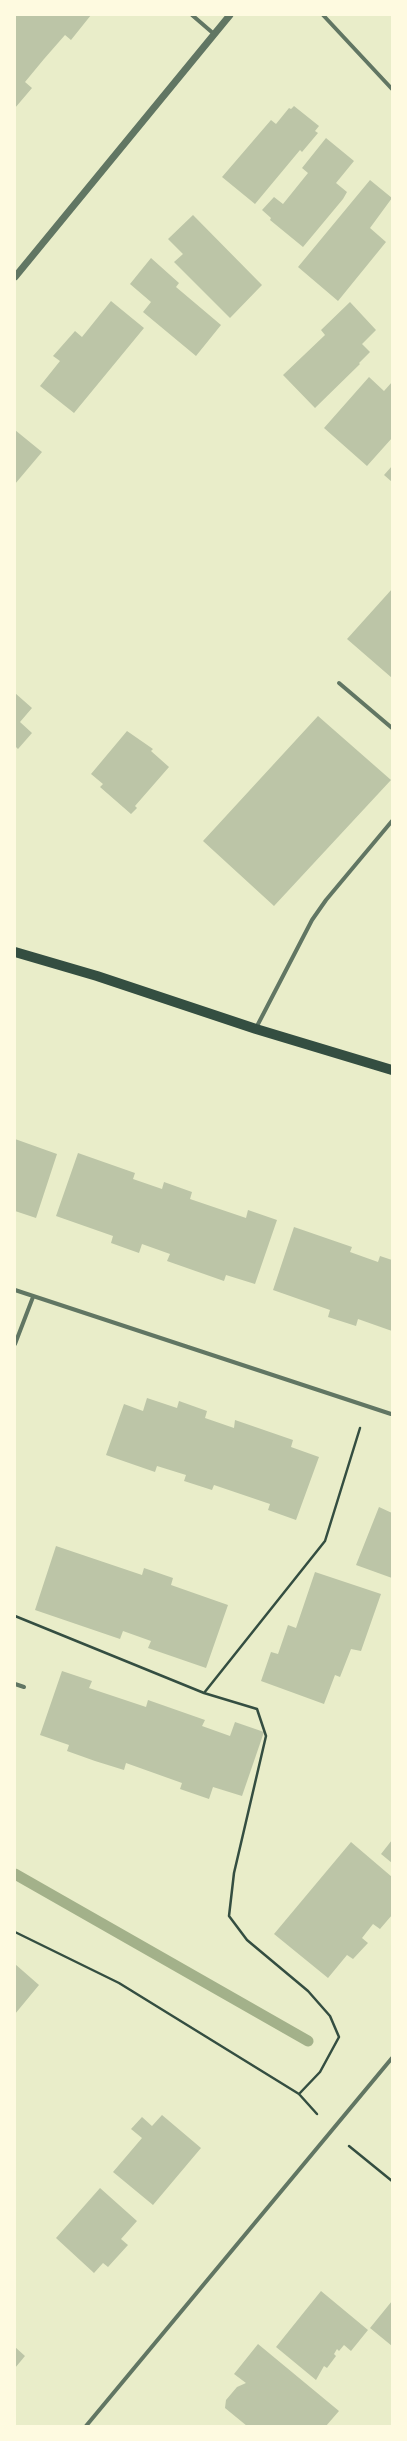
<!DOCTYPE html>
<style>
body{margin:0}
#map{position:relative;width:407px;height:2441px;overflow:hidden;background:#e9edc9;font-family:"Golos Text",sans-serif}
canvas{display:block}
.frame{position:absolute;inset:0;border:16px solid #fefae0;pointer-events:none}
</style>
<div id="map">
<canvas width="407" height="2441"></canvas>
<div class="frame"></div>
</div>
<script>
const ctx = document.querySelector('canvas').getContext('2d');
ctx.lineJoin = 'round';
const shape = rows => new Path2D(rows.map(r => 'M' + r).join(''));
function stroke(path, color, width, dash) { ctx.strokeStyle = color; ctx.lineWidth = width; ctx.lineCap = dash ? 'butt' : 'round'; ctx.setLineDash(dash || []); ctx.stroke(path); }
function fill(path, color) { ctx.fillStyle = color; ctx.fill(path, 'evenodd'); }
stroke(shape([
 [15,1874,308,2041]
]), '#a3b18a', 11);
fill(shape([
 [15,15,91,15,71,40,65,35,44,59,25,82,32,88,15,108],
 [294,106,319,126,315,131,318,133,302,152,300,150,255,204,222,177,271,120,276,124,289,108,291,109],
 [326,138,354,161,336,183,347,192,343,199,303,247,270,220,271,218,262,210,274,197,283,204,308,173,302,168],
 [370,180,392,198,370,228,386,242,338,301,298,267],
 [193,215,262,285,230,318,174,262,183,254,168,239],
 [151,258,179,283,176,287,221,325,196,356,143,312,151,302,130,284],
 [111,301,144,328,74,413,40,386,60,361,53,356,75,331,82,337],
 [350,302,376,330,362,344,370,352,359,363,360,364,315,408,283,375,325,335,321,330],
 [369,377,384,391,392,382,392,438,367,466,324,428],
 [15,430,42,452,15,484],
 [392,466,392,482,384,475],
 [392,589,392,678,347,639],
 [15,693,32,708,20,722,32,733,18,749,15,746],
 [318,716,391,780,274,906,203,841],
 [127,731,153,749,151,751,169,767,135,806,137,808,131,814,100,787,103,784,91,774],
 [15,1139,57,1154,36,1218,15,1211],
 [78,1153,135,1173,133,1179,162,1189,164,1182,192,1192,190,1199,246,1218,248,1210,277,1220,255,1284,226,1275,224,1281,167,1261,170,1254,142,1244,139,1253,111,1243,113,1236,56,1216],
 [294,1227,352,1247,350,1252,378,1262,380,1256,392,1260,392,1331,358,1319,356,1326,328,1317,330,1310,273,1290],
 [147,1398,177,1408,179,1401,207,1411,205,1418,234,1428,235,1420,293,1440,291,1447,319,1457,296,1520,268,1510,270,1504,214,1485,212,1490,184,1481,186,1475,157,1466,155,1472,106,1455,124,1404,143,1411],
 [379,1507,392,1513,392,1578,356,1565],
 [56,1546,142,1575,144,1568,173,1578,171,1585,228,1605,206,1668,148,1648,151,1641,123,1631,120,1639,35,1610],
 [315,1572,381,1594,361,1651,351,1649,340,1677,335,1675,324,1704,261,1681,271,1652,278,1654,288,1625,296,1628],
 [62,1671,92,1681,89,1688,146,1707,148,1700,205,1720,202,1726,230,1736,235,1722,264,1732,242,1796,213,1787,209,1799,180,1789,182,1783,126,1763,124,1770,95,1761,67,1751,69,1745,40,1735],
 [392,1840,392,1863,381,1854],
 [351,1842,392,1877,392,1915,380,1929,373,1924,362,1938,368,1943,353,1959,347,1955,328,1978,274,1934],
 [15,1964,39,1985,15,2014],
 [162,2115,201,2148,153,2205,113,2172,142,2138,131,2129,142,2117,152,2126],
 [100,2188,137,2221,121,2239,128,2245,108,2267,103,2263,94,2273,56,2238],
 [321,2291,368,2330,351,2351,344,2345,339,2351,337,2349,334,2354,336,2356,327,2368,324,2366,316,2380,276,2347],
 [392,2301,392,2346,370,2328],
 [258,2344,339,2411,326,2426,247,2426,225,2408,226,2400,237,2387,246,2383,234,2374],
 [15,2347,25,2356,15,2368]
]), '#bcc5a7');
stroke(shape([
 [15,1616,204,1693,325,1541,360,1428],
 [204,1693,257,1709,266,1736,234,1873,229,1916,247,1940,308,1991,330,2016,339,2037,320,2072,299,2094],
 [15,1932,119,1983,299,2094,317,2114],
 [349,2146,392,2181]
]), '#344e41', 2.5);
stroke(shape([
 [192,15,214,34],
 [323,15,392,89],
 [339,683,392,728],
 [256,1028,312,920,326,900,392,821],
 [15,1290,391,1414],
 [15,1344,33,1297],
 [15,1684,24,1687],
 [86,2426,392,2058]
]), '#617663', 4);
stroke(shape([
 [15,277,230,15]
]), '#617663', 7);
stroke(shape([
 [15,952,97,976,256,1029,392,1070]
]), '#344e41', 10);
</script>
